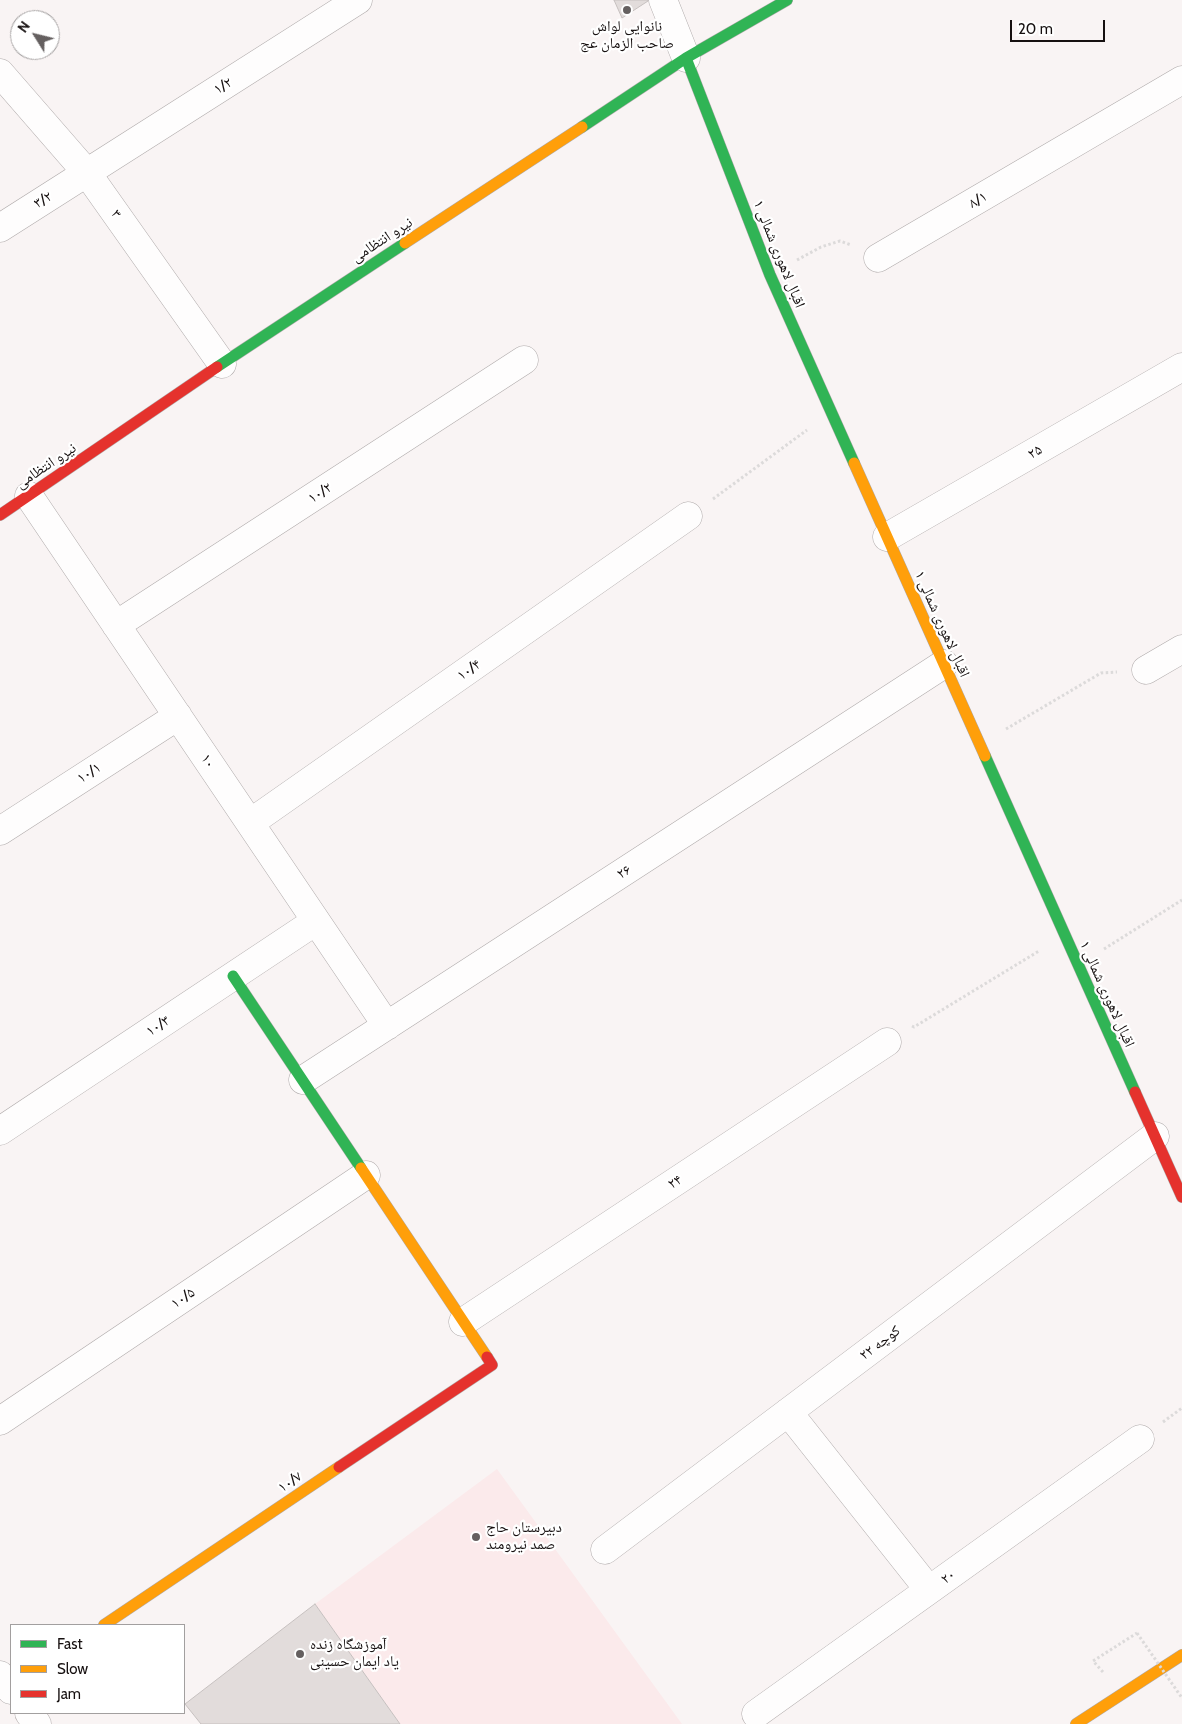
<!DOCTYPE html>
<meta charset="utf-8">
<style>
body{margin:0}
#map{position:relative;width:1182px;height:1724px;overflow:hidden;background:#f9f4f4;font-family:Cabin,sans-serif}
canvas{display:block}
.legend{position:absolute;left:10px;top:1624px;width:175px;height:90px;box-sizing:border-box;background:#fff;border:1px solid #a29f9f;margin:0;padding:6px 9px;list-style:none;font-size:15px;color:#161010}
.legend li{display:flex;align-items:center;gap:10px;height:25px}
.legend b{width:25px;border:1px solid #a29f9f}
.north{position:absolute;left:10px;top:10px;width:50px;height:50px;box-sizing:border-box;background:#fff;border:1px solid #a29f9f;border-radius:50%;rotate:306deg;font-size:14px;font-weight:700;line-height:20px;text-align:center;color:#161010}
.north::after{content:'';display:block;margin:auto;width:18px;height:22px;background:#656060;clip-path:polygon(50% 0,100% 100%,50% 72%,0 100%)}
.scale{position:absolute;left:1010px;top:20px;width:95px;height:22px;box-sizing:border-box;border:2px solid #161010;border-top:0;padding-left:6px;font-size:15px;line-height:18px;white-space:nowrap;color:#161010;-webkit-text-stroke:4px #fff;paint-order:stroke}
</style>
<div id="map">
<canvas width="1182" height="1724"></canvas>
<ul class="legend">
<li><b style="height:6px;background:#30b455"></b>Fast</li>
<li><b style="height:6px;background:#ff9f0a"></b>Slow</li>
<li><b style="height:6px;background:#e5322d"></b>Jam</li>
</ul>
<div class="north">N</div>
<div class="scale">20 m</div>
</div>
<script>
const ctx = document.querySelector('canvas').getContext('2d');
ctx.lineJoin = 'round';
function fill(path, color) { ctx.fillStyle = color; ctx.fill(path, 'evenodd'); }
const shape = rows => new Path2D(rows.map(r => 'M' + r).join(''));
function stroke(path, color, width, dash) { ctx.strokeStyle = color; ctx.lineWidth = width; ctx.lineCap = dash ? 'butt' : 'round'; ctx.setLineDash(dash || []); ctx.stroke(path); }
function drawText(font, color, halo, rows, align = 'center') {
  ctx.font = font + ' Cabin,"Noto Naskh Arabic",sans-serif'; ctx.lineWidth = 4.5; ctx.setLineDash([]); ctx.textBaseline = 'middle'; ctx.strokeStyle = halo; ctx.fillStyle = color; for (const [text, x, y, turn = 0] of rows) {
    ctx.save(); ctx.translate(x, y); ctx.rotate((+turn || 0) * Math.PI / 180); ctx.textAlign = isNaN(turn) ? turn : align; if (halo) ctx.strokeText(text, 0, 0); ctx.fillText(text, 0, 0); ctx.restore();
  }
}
fill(shape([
 [497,1469,682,1724,400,1724,315,1604]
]), '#fbeaeb');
const building = shape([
 [614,0,648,0,648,1,622,18,614,0],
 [315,1604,400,1724,201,1724,185,1704,315,1604]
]);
fill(building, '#e2dcdb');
stroke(building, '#c6c0bf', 1);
const street = shape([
 [663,0,686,58],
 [0,73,87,173,222,364],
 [0,228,358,0],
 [878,258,1182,80],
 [29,496,387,1026],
 [887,537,1182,367],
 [116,625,524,360],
 [1146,670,1182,649],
 [250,823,688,516],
 [0,831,178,716],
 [303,1080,944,664],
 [0,1131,316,921],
 [463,1322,887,1042],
 [788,1412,929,1590],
 [0,1421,366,1175],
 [605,1550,1155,1136],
 [0,1675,11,1690],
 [29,1713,37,1724],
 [756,1714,1140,1439]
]);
const fast = shape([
 [686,58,770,275,854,463],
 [582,127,686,58,787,0],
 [217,367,405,243],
 [985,756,1135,1092],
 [233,976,361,1168]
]);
const slow = shape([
 [405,243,582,127],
 [854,463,985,756],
 [361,1168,487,1357],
 [104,1625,339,1467],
 [1076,1724,1182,1655]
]);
const jam = shape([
 [0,515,217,367],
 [1135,1092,1182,1197],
 [339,1467,492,1365,487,1357]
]);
stroke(street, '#afaaaa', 29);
stroke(fast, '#afaaaa', 12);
stroke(slow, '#afaaaa', 12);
stroke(jam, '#afaaaa', 12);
stroke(shape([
 [797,260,821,247,840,241,851,245],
 [713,499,807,430],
 [1006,729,1101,673,1117,672],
 [1104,949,1182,900],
 [912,1026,914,1027,1039,951],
 [1163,1422,1182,1408],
 [1103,1672,1093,1661,1137,1633]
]), '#dcdada', 3, [2.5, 2.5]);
stroke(street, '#fefdfd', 28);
stroke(fast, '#30b455', 11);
stroke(slow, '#ff9f0a', 11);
stroke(jam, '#e5322d', 11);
stroke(shape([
 [1137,1633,1182,1698]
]), '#dcdada', 3, [2.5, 2.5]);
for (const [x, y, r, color] of [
 [627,10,5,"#656060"],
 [476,1537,5,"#656060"],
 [300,1654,5,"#656060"]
]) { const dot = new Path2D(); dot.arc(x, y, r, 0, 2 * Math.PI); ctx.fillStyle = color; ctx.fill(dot); stroke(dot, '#fff', 2); }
drawText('15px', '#161010', '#fff', [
 ["نانوایی لواش",627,27,"center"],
 ["صاحب الزمان عج",627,44,"center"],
 ["دبیرستان حاج",486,1528],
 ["صمد نیرومند",486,1545],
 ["آموزشگاه زنده",310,1645],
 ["یاد ایمان حسینی",310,1662]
], 'left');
drawText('15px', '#161010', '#fff', [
 ["۱/۲",223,86,-32],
 ["۳/۲",43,200,-32],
 ["۸/۱",978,200,-30],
 ["۳",116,214,55],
 ["نیرو انتظامی",382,240,-33],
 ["اقبال لاهوری شمالی ۱",779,254,68],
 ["۲۵",1035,452,-30],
 ["نیرو انتظامی",46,466,-34],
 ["۱۰/۲",320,493,-33],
 ["اقبال لاهوری شمالی ۱",942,624,66],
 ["۱۰/۴",469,670,-35],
 ["۱۰",208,761,56],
 ["۱۰/۱",89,773,-33],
 ["۲۶",624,872,-33],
 ["اقبال لاهوری شمالی ۱",1107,994,66],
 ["۱۰/۳",158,1026,-33],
 ["۲۴",675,1182,-33],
 ["۱۰/۵",183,1298,-34],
 ["کوچه ۲۲",880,1343,-37],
 ["۱۰/۷",290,1482,-34],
 ["۲۰",948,1577,-36]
]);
</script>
